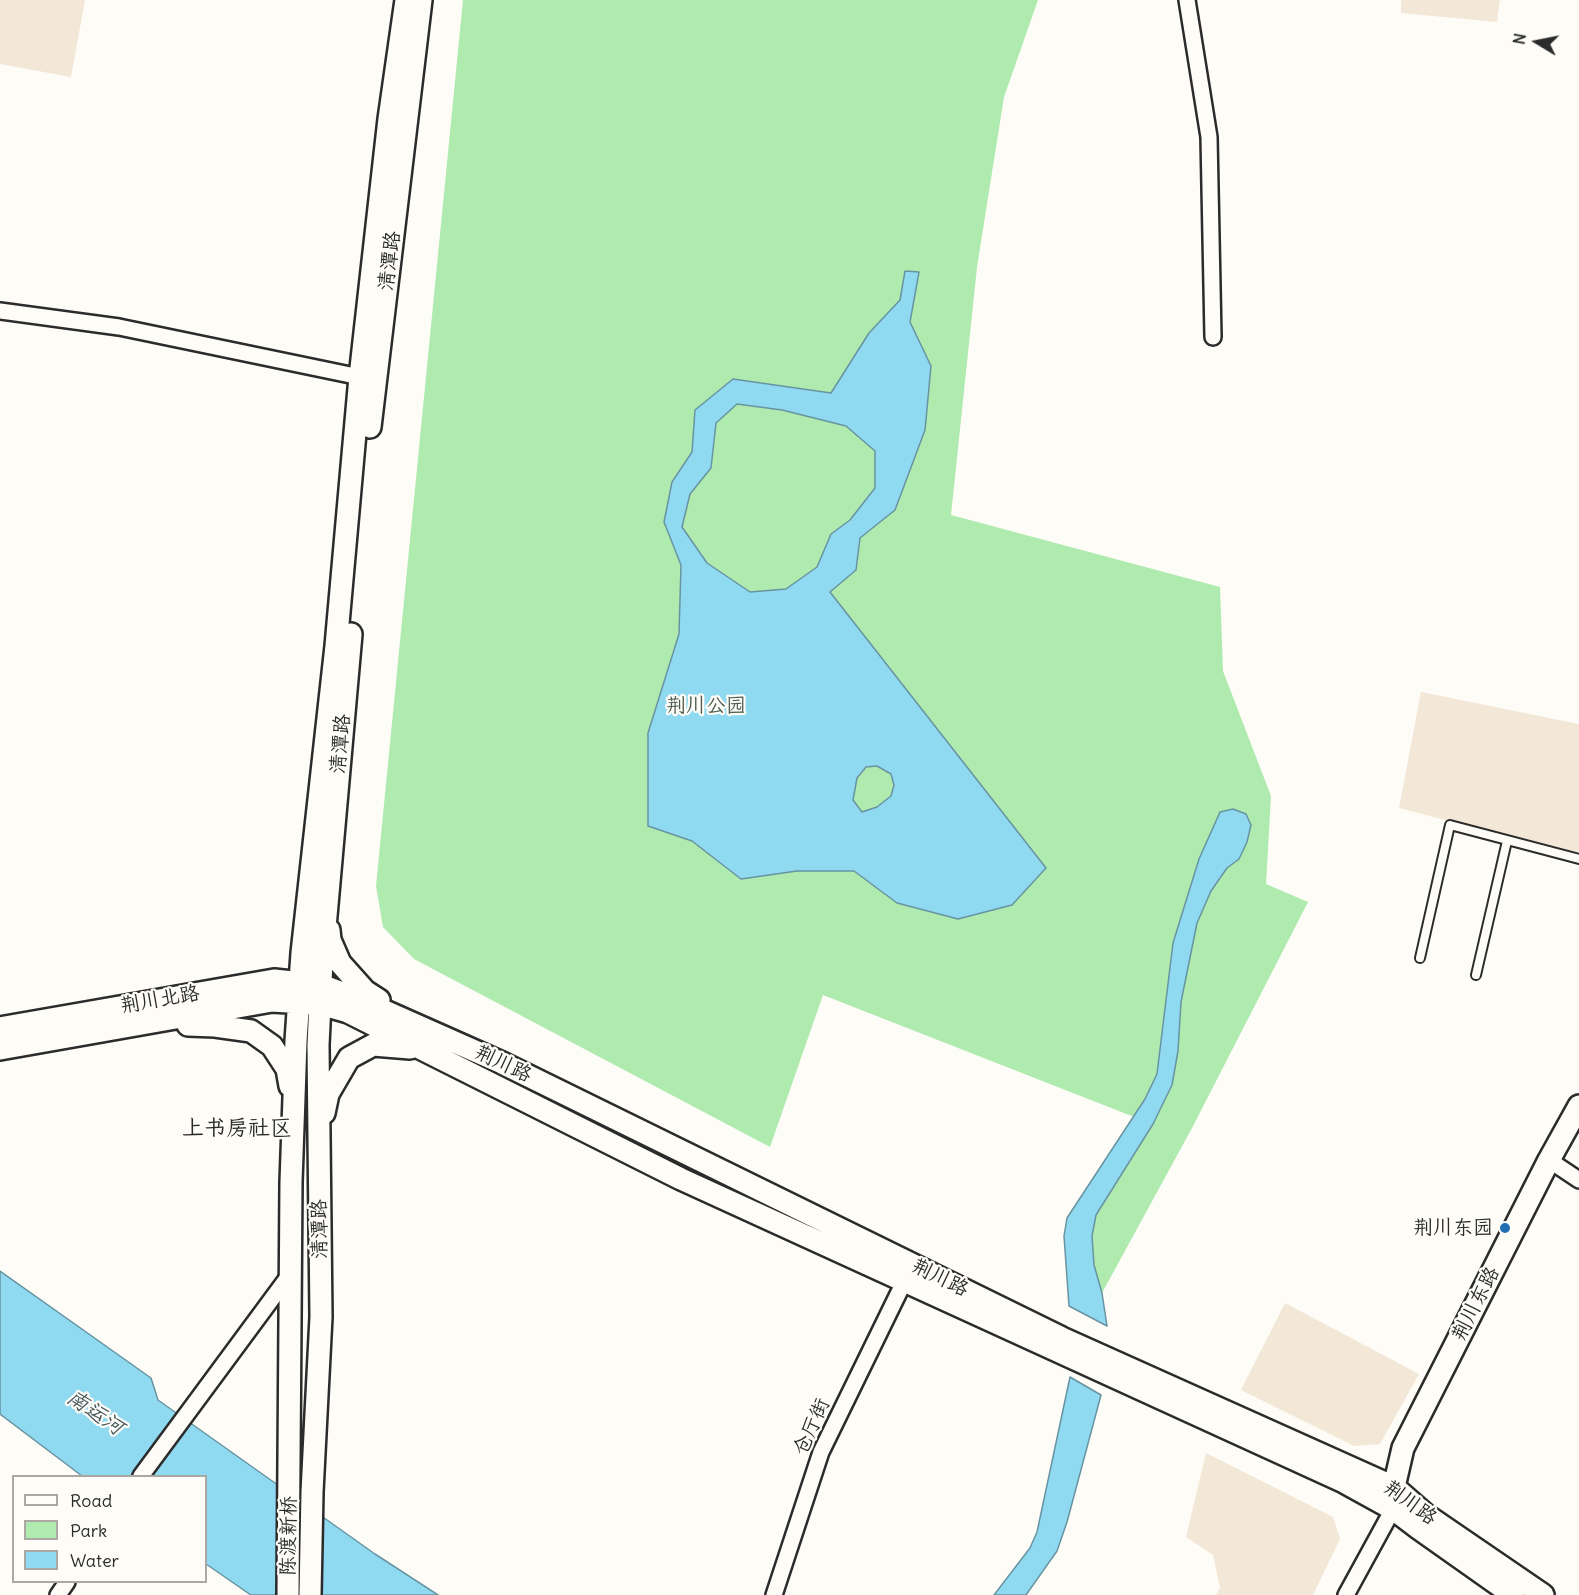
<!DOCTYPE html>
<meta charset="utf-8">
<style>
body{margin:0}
#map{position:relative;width:1579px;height:1595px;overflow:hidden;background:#fdfcf7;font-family:Delius,sans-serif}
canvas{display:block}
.legend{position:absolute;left:12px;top:1475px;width:195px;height:108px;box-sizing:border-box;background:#fdfcf7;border:2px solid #a9a8a5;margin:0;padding:8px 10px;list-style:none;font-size:18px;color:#2b2b2b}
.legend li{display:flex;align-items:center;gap:12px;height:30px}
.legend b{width:30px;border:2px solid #a9a8a5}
.north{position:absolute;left:1507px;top:12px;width:60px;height:60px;-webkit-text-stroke:4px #fdfcf7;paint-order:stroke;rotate:280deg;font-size:16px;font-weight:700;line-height:24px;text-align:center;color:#2b2b2b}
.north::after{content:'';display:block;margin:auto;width:21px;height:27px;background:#2b2b2b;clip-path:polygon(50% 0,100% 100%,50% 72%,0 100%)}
</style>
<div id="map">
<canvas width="1579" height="1595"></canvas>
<ul class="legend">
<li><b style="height:8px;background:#fdfcf7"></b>Road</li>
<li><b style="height:16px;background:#afeaaf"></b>Park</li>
<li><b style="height:16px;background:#90daf1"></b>Water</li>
</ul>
<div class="north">N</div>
</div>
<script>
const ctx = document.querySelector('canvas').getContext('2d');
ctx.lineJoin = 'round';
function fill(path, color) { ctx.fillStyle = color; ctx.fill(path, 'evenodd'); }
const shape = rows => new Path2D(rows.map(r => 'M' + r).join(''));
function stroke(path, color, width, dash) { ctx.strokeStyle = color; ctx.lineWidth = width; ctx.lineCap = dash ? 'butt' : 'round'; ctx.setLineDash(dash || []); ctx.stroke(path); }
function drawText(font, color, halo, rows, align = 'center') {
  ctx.font = font + ' Delius,"LXGW WenKai TC",sans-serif'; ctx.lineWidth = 4.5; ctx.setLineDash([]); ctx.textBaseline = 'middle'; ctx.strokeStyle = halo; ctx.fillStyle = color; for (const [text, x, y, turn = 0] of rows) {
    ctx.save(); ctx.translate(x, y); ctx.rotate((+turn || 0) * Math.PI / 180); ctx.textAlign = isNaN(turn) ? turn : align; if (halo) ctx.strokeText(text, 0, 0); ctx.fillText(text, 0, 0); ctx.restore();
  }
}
fill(shape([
 [0,0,85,0,71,77,0,64],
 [1401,0,1500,0,1497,22,1401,13],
 [1421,692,1579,724,1579,852,1553,848,1399,808],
 [1285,1303,1419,1374,1380,1444,1354,1446,1241,1390],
 [1206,1453,1333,1517,1340,1539,1313,1595,1216,1595,1220,1588,1213,1555,1186,1537]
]), '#f3e7d7');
fill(shape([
 [463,0,1038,0,1004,97,977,267,951,515,1220,587,1223,671,1271,796,1266,884,1308,902,1192,1128,1102,1293,1094,1265,1092,1236,1096,1215,1152,1124,823,995,770,1147,414,959,383,927,376,886]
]), '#afeaaf');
const water = shape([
 [905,271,919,272,910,322,931,366,925,430,895,510,860,538,856,570,830,592,1046,868,1012,905,958,919,897,903,854,871,797,871,741,879,692,841,648,826,648,733,679,634,681,565,664,522,672,482,692,452,695,410,733,379,831,393,869,333,900,300,905,271],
 [737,404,782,410,846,426,875,451,875,488,850,520,831,534,817,567,786,589,750,592,707,563,682,527,690,494,711,468,716,423,737,404],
 [877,766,891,774,894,785,891,796,877,807,862,812,853,800,857,778,866,767,877,766],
 [1233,809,1246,814,1251,825,1247,842,1239,859,1227,868,1211,891,1197,923,1181,1002,1178,1051,1172,1085,1153,1124,1096,1215,1092,1236,1094,1265,1102,1293,1107,1326,1069,1306,1064,1236,1067,1218,1145,1099,1157,1074,1173,943,1199,859,1220,812,1233,809],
 [0,1271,151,1378,158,1400,375,1554,438,1595,251,1595,206,1564,206,1476,82,1476,0,1414,0,1271],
 [1070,1377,1101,1395,1067,1522,1057,1551,1026,1595,994,1595,1030,1548,1037,1532,1070,1377]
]);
fill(water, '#90daf1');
stroke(water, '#6894a2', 1.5);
const lane = shape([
 [1420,958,1450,825,1579,859],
 [1476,975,1507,841]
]);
const street = shape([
 [1187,0,1209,137,1213,337],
 [0,311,119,327,360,377],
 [1549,1160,1579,1180],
 [141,1476,291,1273],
 [58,1595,67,1582],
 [774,1595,821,1452,904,1282],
 [1346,1595,1393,1509]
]);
const secondary = shape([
 [370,427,421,0],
 [329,930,330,940,340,963,365,991,379,1000],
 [188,1025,215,1026,251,1031,272,1046,287,1069,290,1086],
 [0,1028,274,980,321,985,351,996,502,1063,1062,1338,1394,1487,1426,1515,1543,1595],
 [0,1049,272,1001,320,1004,348,1012,681,1179,1344,1482,1393,1509,1418,1528,1513,1595],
 [324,1113,328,1094,349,1058,373,1045,410,1048],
 [1394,1500,1394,1487,1403,1448,1549,1160,1579,1106],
 [288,1595,291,1182,296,1041,302,953,336,646,360,377,389,119,406,0],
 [310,1595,312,1492,321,1317,318,1045,322,961,351,634]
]);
stroke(lane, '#2b2b2b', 12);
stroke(street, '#2b2b2b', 20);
stroke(secondary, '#2b2b2b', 26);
stroke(lane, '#fdfcf7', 8);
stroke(street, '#fdfcf7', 15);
stroke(secondary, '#fdfcf7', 21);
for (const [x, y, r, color] of [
 [1505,1228,6,"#1f6fb2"]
]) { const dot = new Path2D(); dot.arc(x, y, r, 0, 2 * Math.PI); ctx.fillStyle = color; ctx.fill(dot); stroke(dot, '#fdfcf7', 2); }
drawText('20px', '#2b2b2b', '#fdfcf7', [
 ["清潭路",390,261,-83],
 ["清潭路",341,744,-85],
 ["荆川北路",160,1000,-10],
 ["荆川路",503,1064,25],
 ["清潭路",320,1229,-91],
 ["荆川路",940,1278,26],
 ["荆川东路",1476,1304,-63],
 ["仓厅街",812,1427,-66],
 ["荆川路",1410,1503,36],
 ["陈渡新桥",289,1536,-89]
]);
drawText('20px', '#4c5b4c', '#fdfcf7', [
 ["荆川公园",706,706]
]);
drawText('20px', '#2b2b2b', '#fdfcf7', [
 ["荆川东园",1493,1228]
], 'right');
drawText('italic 21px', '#44575c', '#fdfcf7', [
 ["南运河",95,1413,34]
]);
drawText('22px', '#2b2b2b', '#fdfcf7', [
 ["上书房社区",237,1129]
]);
</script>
